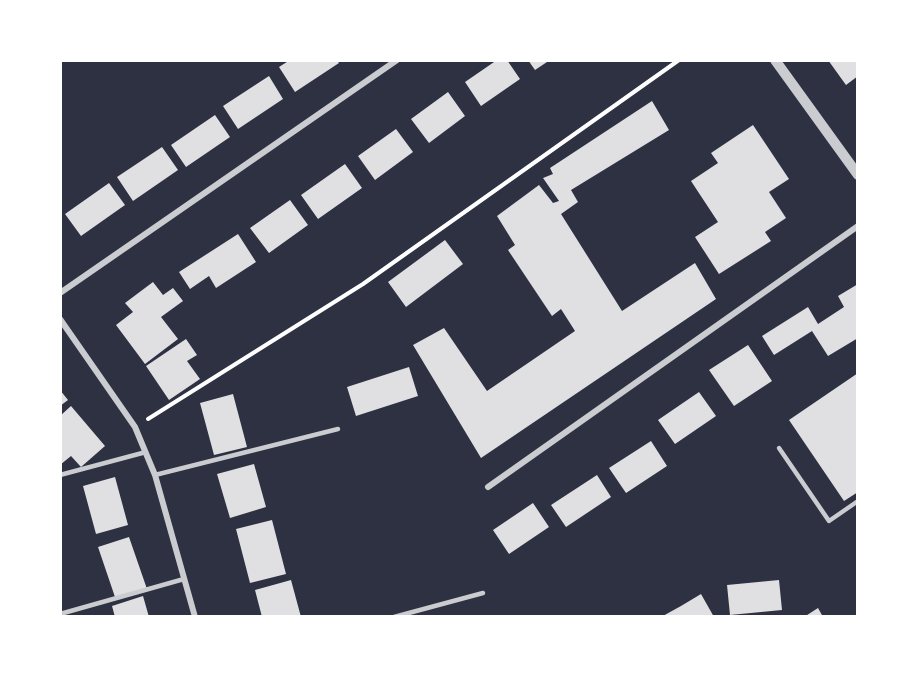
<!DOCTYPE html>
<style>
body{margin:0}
#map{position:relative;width:918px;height:677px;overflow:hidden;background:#2d3142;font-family:Manrope,sans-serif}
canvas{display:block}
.frame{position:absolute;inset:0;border:62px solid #fff;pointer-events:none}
</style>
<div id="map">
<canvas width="918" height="677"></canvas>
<div class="frame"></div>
</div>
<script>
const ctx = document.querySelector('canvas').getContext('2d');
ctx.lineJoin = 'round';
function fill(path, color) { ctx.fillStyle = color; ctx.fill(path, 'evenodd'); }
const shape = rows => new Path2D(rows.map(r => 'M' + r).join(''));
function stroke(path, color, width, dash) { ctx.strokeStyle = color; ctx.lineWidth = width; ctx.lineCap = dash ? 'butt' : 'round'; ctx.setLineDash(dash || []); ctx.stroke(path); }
fill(shape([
 [290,60,337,60,339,63,295,92,279,67],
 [497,60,507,60,520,79,481,106,465,82],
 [528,60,550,60,535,70],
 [828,60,858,60,858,76,846,85],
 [269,76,283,99,238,129,223,106],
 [448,92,465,116,429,143,411,119],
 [652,101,669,130,571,190,578,202,561,214,622,311,695,263,716,299,481,458,413,345,444,328,487,391,575,331,561,309,552,316,508,250,515,245,497,216,539,185,553,203,559,201,543,178,553,174,550,168],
 [215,115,230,137,186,167,171,145],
 [753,125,789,179,769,192,786,218,765,232,771,241,719,274,695,237,718,222,691,181,718,163,711,153],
 [396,129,413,152,375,180,358,156],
 [162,147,178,170,133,201,117,177],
 [345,164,362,188,318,219,301,195],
 [109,183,125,205,81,236,65,214],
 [290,200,308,225,269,253,250,228],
 [238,234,256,262,216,288,209,276,190,289,179,272],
 [445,240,463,264,406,307,388,282],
 [153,282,163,295,173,288,183,301,161,317,178,339,145,364,116,325,133,312,125,303],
 [858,284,858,338,828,356,812,331,774,355,762,336,808,307,818,324,844,307,838,296],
 [186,339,197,355,187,361,200,379,169,400,146,366],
 [748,345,772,381,734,406,709,370],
 [409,367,418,396,356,416,347,387],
 [858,373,858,492,844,501,789,420],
 [60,390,68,400,60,406],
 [699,392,716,416,675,444,658,420],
 [233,394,247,447,214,455,200,403],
 [71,406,105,446,81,467,71,456,60,465,60,416],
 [651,441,667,466,626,493,609,468],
 [254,464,266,507,230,518,217,474],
 [597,475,611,497,566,527,551,505],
 [115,477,128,525,96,534,83,486],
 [533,503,549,527,509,554,493,530],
 [272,520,286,574,250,583,236,529],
 [129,537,147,589,116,600,98,547],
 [291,580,301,617,262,617,255,590],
 [779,580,782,610,730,615,727,585],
 [701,594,714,617,661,617,681,606],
 [143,596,149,617,115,617,112,606],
 [818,608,823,617,804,617]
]), '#e0e0e3');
stroke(shape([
 [148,419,363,284,679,60]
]), '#fff', 4);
stroke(shape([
 [779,448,829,521,858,501],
 [60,475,146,452],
 [155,475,338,429],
 [60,614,184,579],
 [394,617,483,593]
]), '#caccd0', 4.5);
stroke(shape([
 [60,293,397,60],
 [60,319,135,427,155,475,195,617],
 [488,487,858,226]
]), '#caccd0', 6);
stroke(shape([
 [775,60,858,175]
]), '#caccd0', 10);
</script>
